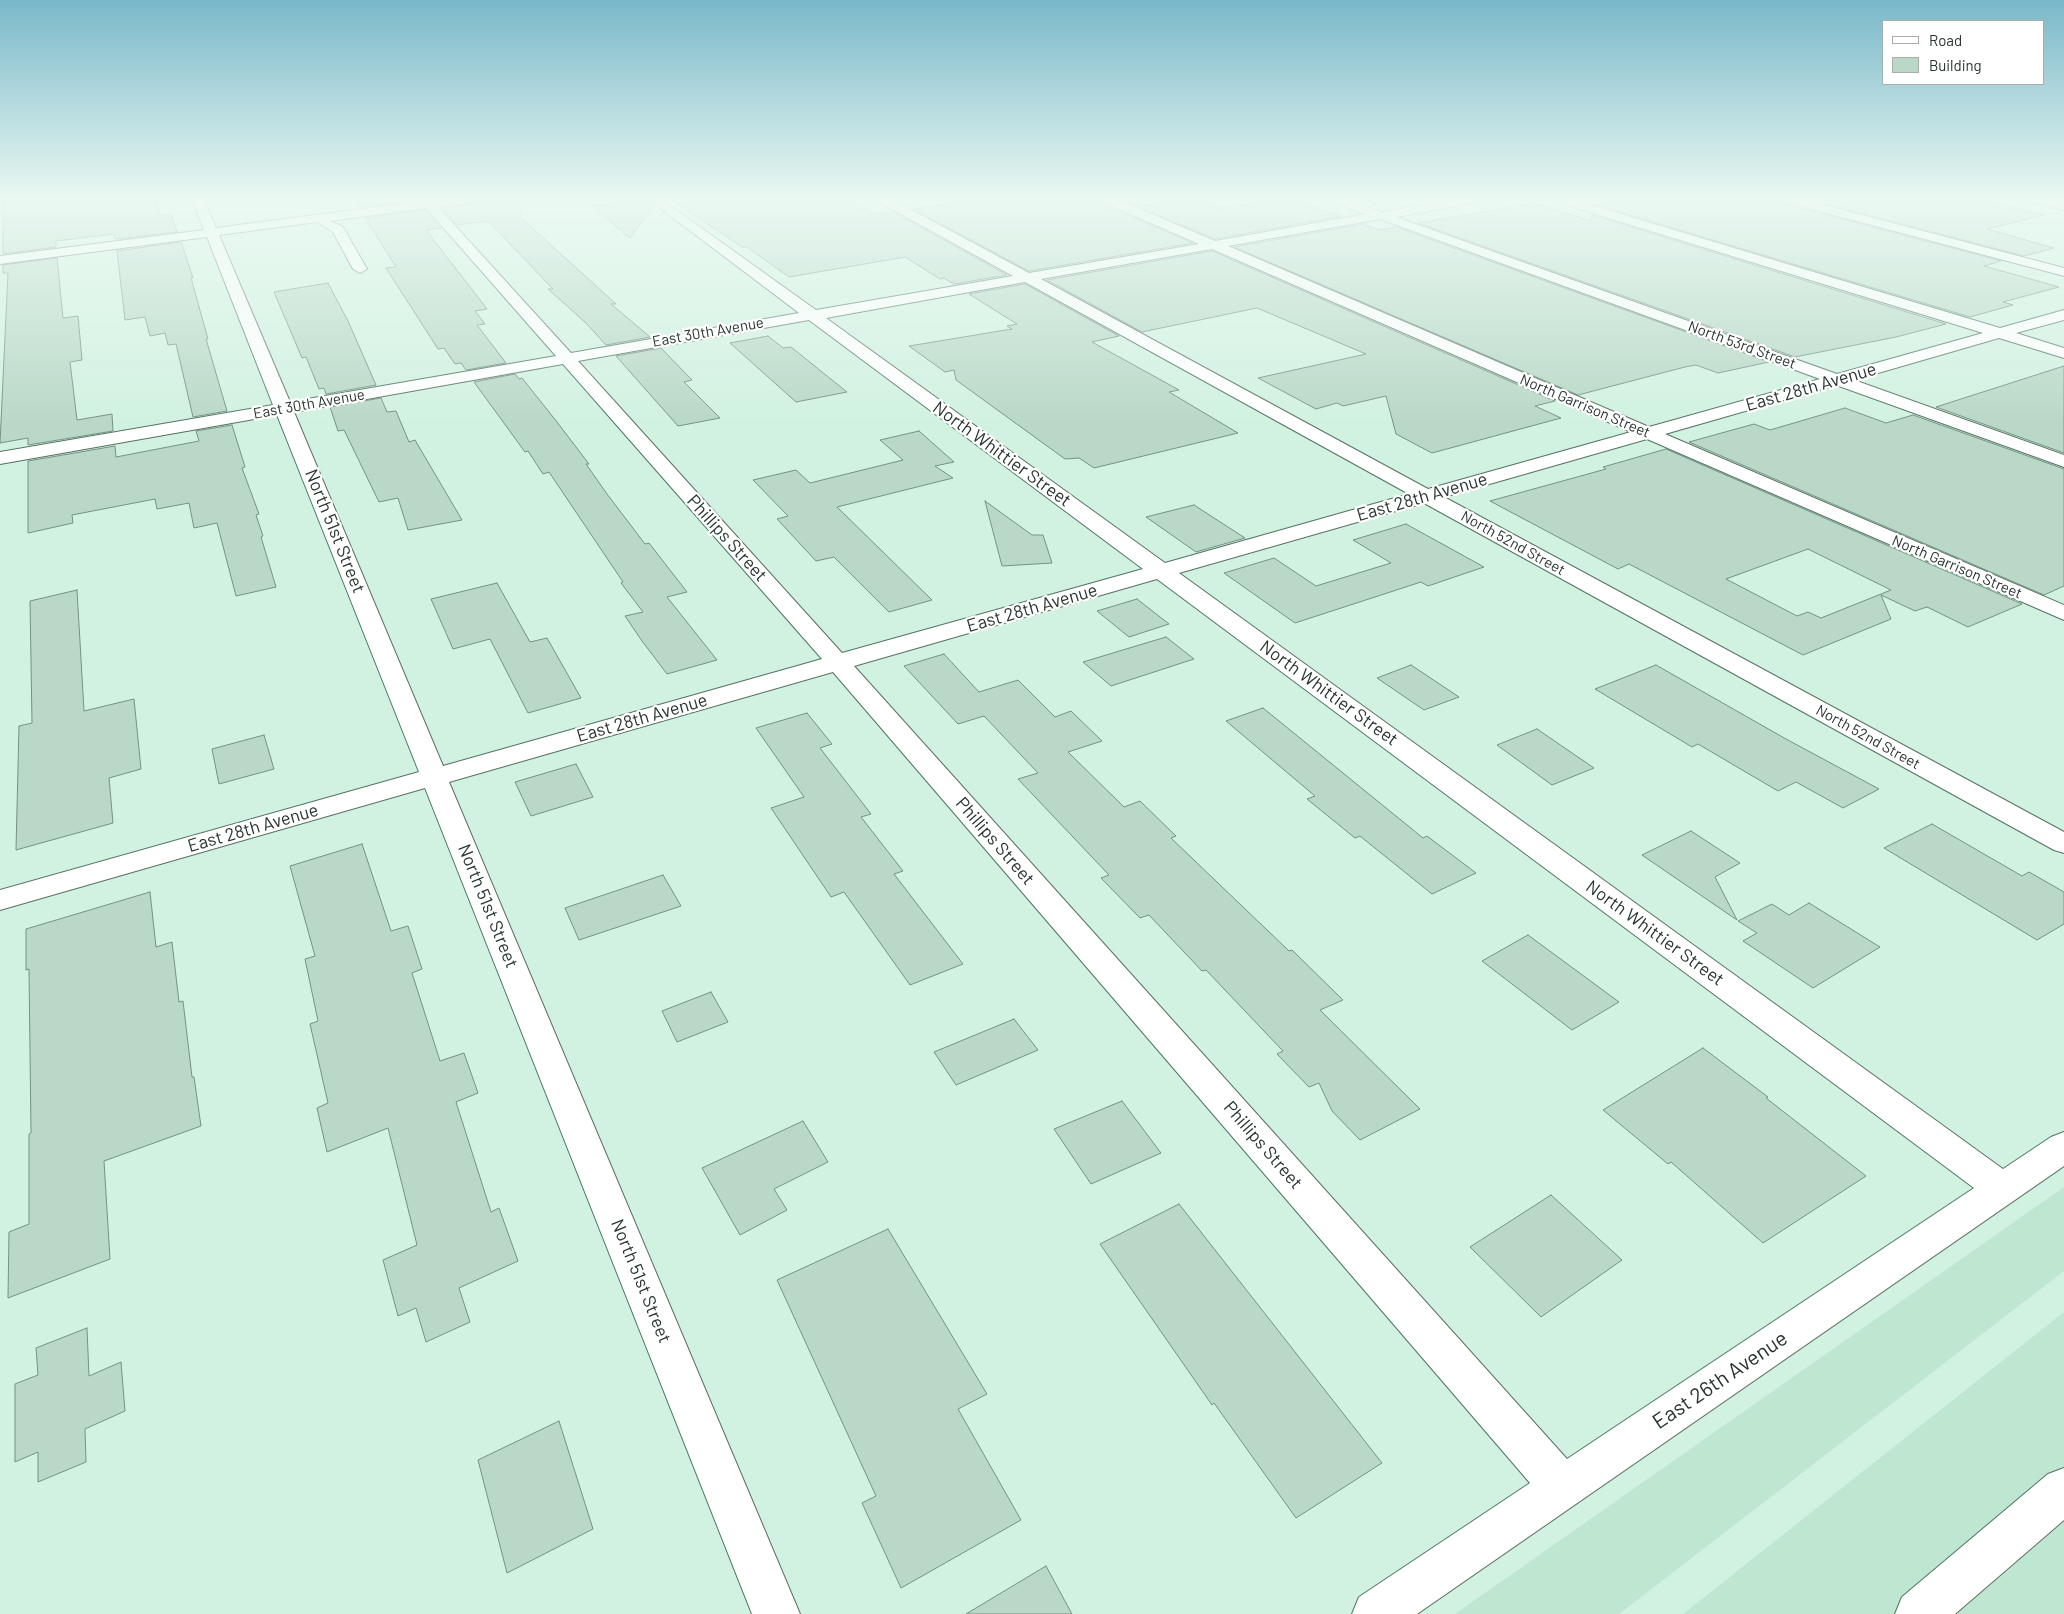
<!DOCTYPE html>
<style>
body{margin:0}
#map{position:relative;width:2064px;height:1614px;overflow:hidden;background:#d2f2e1;font-family:Barlow,sans-serif}
canvas{display:block}
.legend{position:absolute;left:1882px;top:20px;width:162px;height:65px;box-sizing:border-box;background:#fff;border:1px solid #a9aeab;margin:0;padding:6px 9px;list-style:none;font-size:15px;color:#28342e}
.legend li{display:flex;align-items:center;gap:10px;height:25px}
.legend b{width:25px;border:1px solid #a9aeab}
</style>
<div id="map">
<canvas width="2064" height="1614"></canvas>
<ul class="legend">
<li><b style="height:6px;background:#fff"></b>Road</li>
<li><b style="height:14px;background:#b9d8c7"></b>Building</li>
</ul>
</div>
<script>
const ctx = document.querySelector('canvas').getContext('2d');
ctx.lineJoin = 'round';
function fill(path, color) { ctx.fillStyle = color; ctx.fill(path, 'evenodd'); }
const shape = rows => new Path2D(rows.map(r => 'M' + r).join(''));
function stroke(path, color, width, dash) { ctx.strokeStyle = color; ctx.lineWidth = width; ctx.lineCap = dash ? 'butt' : 'round'; ctx.setLineDash(dash || []); ctx.stroke(path); }
function drawText(font, color, halo, rows, align = 'center') {
  ctx.font = font + ' Barlow,sans-serif'; ctx.lineWidth = 4.5; ctx.setLineDash([]); ctx.textBaseline = 'middle'; ctx.strokeStyle = halo; ctx.fillStyle = color; for (const [text, x, y, turn = 0] of rows) {
    ctx.save(); ctx.translate(x, y); ctx.rotate((+turn || 0) * Math.PI / 180); ctx.textAlign = isNaN(turn) ? turn : align; if (halo) ctx.strokeText(text, 0, 0); ctx.fillText(text, 0, 0); ctx.restore();
  }
}
fill(shape([
 [2064,1187,2064,1271,1619,1614,1455,1614],
 [2064,1312,2064,1614,1683,1614]
]), '#bfe6d1');
fill(shape([
 [1356,199,1420,199,1378,206]
]), '#9ccfb5');
const building = shape([
 [3,199,155,199,160,216,171,214,177,232,115,239,114,234,56,241,56,247,3,254,3,199],
 [352,199,417,199,417,200,358,207,352,199],
 [476,199,520,199,520,217,616,304,611,304,650,337,606,345,586,323,548,289,553,289,488,221,457,225,442,208,468,205,476,199],
 [646,199,654,206,630,238,592,206,646,199],
 [670,199,846,199,874,214,893,212,1007,275,954,284,944,278,940,279,905,257,789,277,747,247,742,247,670,199],
 [981,199,1099,199,1102,204,1193,243,1029,271,913,209,981,199],
 [1120,199,1138,199,1139,206,1200,199,1223,208,1278,199,1291,199,1342,216,1215,239,1120,199],
 [1594,199,1781,199,1785,204,2001,261,1984,266,2059,287,2003,302,2013,305,1970,317,1593,204,1594,199],
 [1807,199,1974,199,2044,215,1987,229,2054,248,2024,256,1807,199],
 [1534,203,1591,221,1592,215,1946,324,1896,337,1795,357,1418,223,1534,203],
 [425,210,441,228,426,230,487,309,475,311,485,324,477,325,506,363,466,370,461,363,455,364,444,348,438,349,386,268,396,267,365,218,425,210],
 [1363,224,1379,230,1396,227,1769,362,1718,373,1696,365,1685,367,1578,395,1234,247,1363,224],
 [181,242,193,278,191,278,208,339,206,339,227,411,193,417,176,344,168,345,165,333,150,336,145,317,125,320,117,251,181,242],
 [1212,251,1555,401,1535,406,1561,418,1432,453,1396,434,1386,396,1343,406,1337,403,1316,409,1258,378,1366,354,1257,308,1142,332,1047,280,1212,251],
 [57,258,63,318,78,316,82,360,70,362,77,420,112,414,113,431,28,445,28,438,0,443,8,273,3,273,3,265,57,258],
 [328,283,348,321,376,385,326,394,324,388,319,389,306,357,302,358,274,292,328,283],
 [1025,284,1119,336,1092,342,1179,390,1169,392,1238,433,1094,468,1079,458,1065,459,956,380,954,370,945,372,909,346,1012,329,1007,326,1017,324,969,294,1025,284],
 [768,336,783,348,791,347,847,392,796,402,730,343,768,336],
 [661,348,692,380,684,382,720,418,678,426,616,356,661,348],
 [2064,366,2064,453,1936,407,2064,366],
 [515,374,519,379,522,378,557,422,589,464,586,464,607,494,645,544,649,543,687,592,667,597,717,660,667,674,642,641,625,616,643,612,621,583,623,582,549,472,543,474,528,451,525,452,474,382,515,374],
 [381,398,387,412,396,411,409,442,415,440,462,520,408,530,398,498,379,502,344,430,338,431,330,407,381,398],
 [1845,408,1886,423,1913,415,2064,469,2064,586,2044,595,1689,442,1754,424,1770,430,1845,408],
 [232,425,245,467,242,468,259,514,256,515,263,536,261,537,276,587,236,596,217,523,194,528,189,503,157,509,155,499,72,515,73,523,28,533,28,461,115,446,116,457,199,441,196,431,232,425],
 [919,431,954,462,935,466,953,478,837,507,932,600,889,612,834,557,816,561,777,519,788,516,753,480,796,470,810,483,903,460,880,440,919,431],
 [1666,449,2022,604,1968,627,1927,607,1915,611,1881,595,1891,619,1803,655,1629,564,1618,569,1490,501,1606,469,1603,467,1666,449],
 [1808,549,1891,590,1821,618,1808,612,1797,616,1726,579,1808,549],
 [985,501,1032,535,1043,535,1052,563,1002,566,985,501],
 [1194,505,1245,538,1196,552,1146,517,1194,505],
 [1406,524,1484,567,1428,586,1421,582,1295,623,1224,573,1274,558,1316,586,1391,563,1353,540,1406,524],
 [497,583,530,642,547,638,581,698,528,713,490,639,453,649,431,599,497,583],
 [77,590,84,711,134,699,141,769,109,778,113,823,16,850,19,726,32,723,30,601,77,590],
 [1137,599,1169,624,1129,637,1097,611,1137,599],
 [1166,637,1194,659,1111,686,1083,662,1166,637],
 [944,654,979,692,1018,680,1055,717,1071,711,1102,741,1068,752,1124,807,1140,801,1176,836,1171,838,1289,951,1292,950,1343,1000,1320,1010,1420,1109,1360,1140,1332,1111,1319,1083,1309,1087,1277,1054,1283,1051,1206,970,1202,971,1149,915,1140,918,1101,878,1109,875,1018,779,1038,773,984,716,958,724,904,666,944,654],
 [1411,665,1459,697,1424,710,1377,678,1411,665],
 [1656,665,1786,739,1879,789,1843,808,1796,782,1778,791,1698,744,1692,747,1595,689,1656,665],
 [1263,708,1423,838,1427,836,1476,873,1432,894,1360,836,1355,838,1307,799,1315,796,1226,721,1263,708],
 [807,713,832,744,820,748,871,814,861,817,903,871,894,874,963,964,910,985,844,892,831,897,771,808,804,797,756,728,807,713],
 [1537,729,1594,768,1552,785,1497,745,1537,729],
 [264,735,274,769,219,784,212,749,264,735],
 [576,764,593,797,531,816,515,782,576,764],
 [1932,824,2022,876,2029,872,2064,892,2064,924,2037,940,1884,848,1932,824],
 [1691,831,1740,863,1715,877,1737,920,1642,855,1691,831],
 [362,844,391,931,408,926,422,969,412,973,440,1061,464,1053,478,1093,456,1102,491,1212,499,1208,518,1261,459,1288,470,1322,426,1342,416,1308,398,1316,383,1260,417,1245,388,1128,327,1152,317,1108,328,1103,310,1024,318,1021,305,959,315,956,290,866,362,844],
 [663,875,681,906,579,940,565,908,663,875],
 [150,892,156,947,172,942,179,1002,183,1001,192,1077,194,1077,201,1126,104,1161,110,1259,8,1298,9,1232,29,1224,29,1134,31,1133,29,969,26,970,26,929,150,892],
 [1809,903,1880,947,1813,988,1743,941,1757,933,1738,921,1772,904,1789,915,1809,903],
 [1528,935,1619,1002,1572,1030,1482,961,1528,935],
 [711,992,728,1022,677,1042,662,1011,711,992],
 [1014,1019,1038,1050,956,1085,934,1052,1014,1019],
 [1703,1048,1768,1097,1766,1098,1866,1176,1763,1243,1671,1162,1668,1164,1603,1110,1703,1048],
 [1122,1101,1161,1153,1091,1184,1054,1129,1122,1101],
 [803,1121,828,1162,774,1189,787,1210,740,1235,702,1168,803,1121],
 [1551,1195,1622,1260,1541,1317,1470,1247,1551,1195],
 [1179,1204,1382,1463,1296,1518,1214,1403,1212,1405,1100,1244,1179,1204],
 [888,1229,987,1394,958,1409,1021,1520,901,1588,862,1503,876,1496,777,1280,888,1229],
 [87,1328,89,1376,121,1362,125,1411,85,1429,86,1462,38,1482,38,1452,15,1462,15,1384,38,1375,36,1348,87,1328],
 [559,1421,593,1529,507,1573,478,1460,559,1421],
 [1046,1566,1072,1614,966,1614,1046,1566]
]);
fill(building, '#b9d8c7');
stroke(building, '#749283', 1);
const minor = shape([
 [192,199,204,199,216,228,421,201,419,199,474,199,468,203,438,207,571,353,799,313,648,199,661,199,816,310,1013,276,879,202,877,199,891,199,1029,273,1199,244,1103,202,1101,199,1116,199,1215,241,1366,214,1331,202,1329,199,1345,199,1382,212,1457,199,1481,199,1475,203,1396,217,1837,374,1983,333,1556,202,1554,199,1571,199,2000,328,2064,310,2064,320,2016,333,2064,348,2064,358,1999,338,1854,380,2064,455,2064,467,1836,385,1665,434,2064,605,2064,620,1647,439,1444,497,2064,832,2064,853,2054,850,1424,503,1179,573,2003,1169,2051,1137,2064,1132,2064,1166,1417,1614,1352,1614,1359,1597,1530,1483,833,672,449,782,800,1614,752,1614,425,788,0,910,0,890,419,772,277,415,0,464,0,452,273,405,207,237,0,264,0,256,204,230,192,199],
 [426,208,556,356,290,402,219,235,317,222,333,232,353,269,360,273,367,269,343,227,330,221,426,208],
 [1380,219,1820,379,1649,427,1228,246,1380,219],
 [1212,249,1631,432,1428,489,1041,279,1212,249],
 [1025,282,1409,494,1165,563,826,318,1025,282],
 [809,320,1143,569,842,653,578,361,809,320],
 [563,364,822,659,443,766,294,412,563,364],
 [1157,579,1974,1188,1567,1459,854,666,1157,579],
 [1783,199,1801,199,2064,268,2064,276,1785,202,1783,199],
 [2026,199,2047,199,2064,202,2064,210,2028,202,2026,199],
 [2064,1468,2064,1520,1955,1614,1895,1614,1902,1597,2048,1474,2064,1468]
]);
stroke(minor, '#557263', 2);
fill(minor, '#fff');
const sky = ctx.createLinearGradient(0, 0, 0, 424);
sky.addColorStop(0, '#79b8c9');
sky.addColorStop(0.47, '#ebf9f2');
sky.addColorStop(1, '#ebf9f200');
ctx.fillStyle = sky;
ctx.fillRect(0, 0, 2064, 424);
drawText('15px', '#28342e', '#fff', [
 ["East 30th Avenue",708,332,-10],
 ["North 53rd Street",1742,345,20],
 ["East 30th Avenue",309,404,-10],
 ["North Garrison Street",1585,406,23],
 ["North 52nd Street",1513,543,29],
 ["North Garrison Street",1957,567,23],
 ["North 52nd Street",1868,737,29]
]);
drawText('18px', '#28342e', '#fff', [
 ["East 28th Avenue",1811,387,-16],
 ["North Whittier Street",1002,454,36],
 ["East 28th Avenue",1422,497,-16],
 ["North 51st Street",335,531,68],
 ["Phillips Street",727,538,48],
 ["East 28th Avenue",1032,608,-16],
 ["North Whittier Street",1329,693,36],
 ["East 28th Avenue",642,718,-16],
 ["East 28th Avenue",253,828,-16],
 ["Phillips Street",995,841,49],
 ["North 51st Street",488,906,68],
 ["North Whittier Street",1655,933,36],
 ["Phillips Street",1263,1145,49],
 ["North 51st Street",641,1281,68]
]);
drawText('21px', '#28342e', '#fff', [
 ["East 26th Avenue",1720,1380,-34]
]);
</script>
